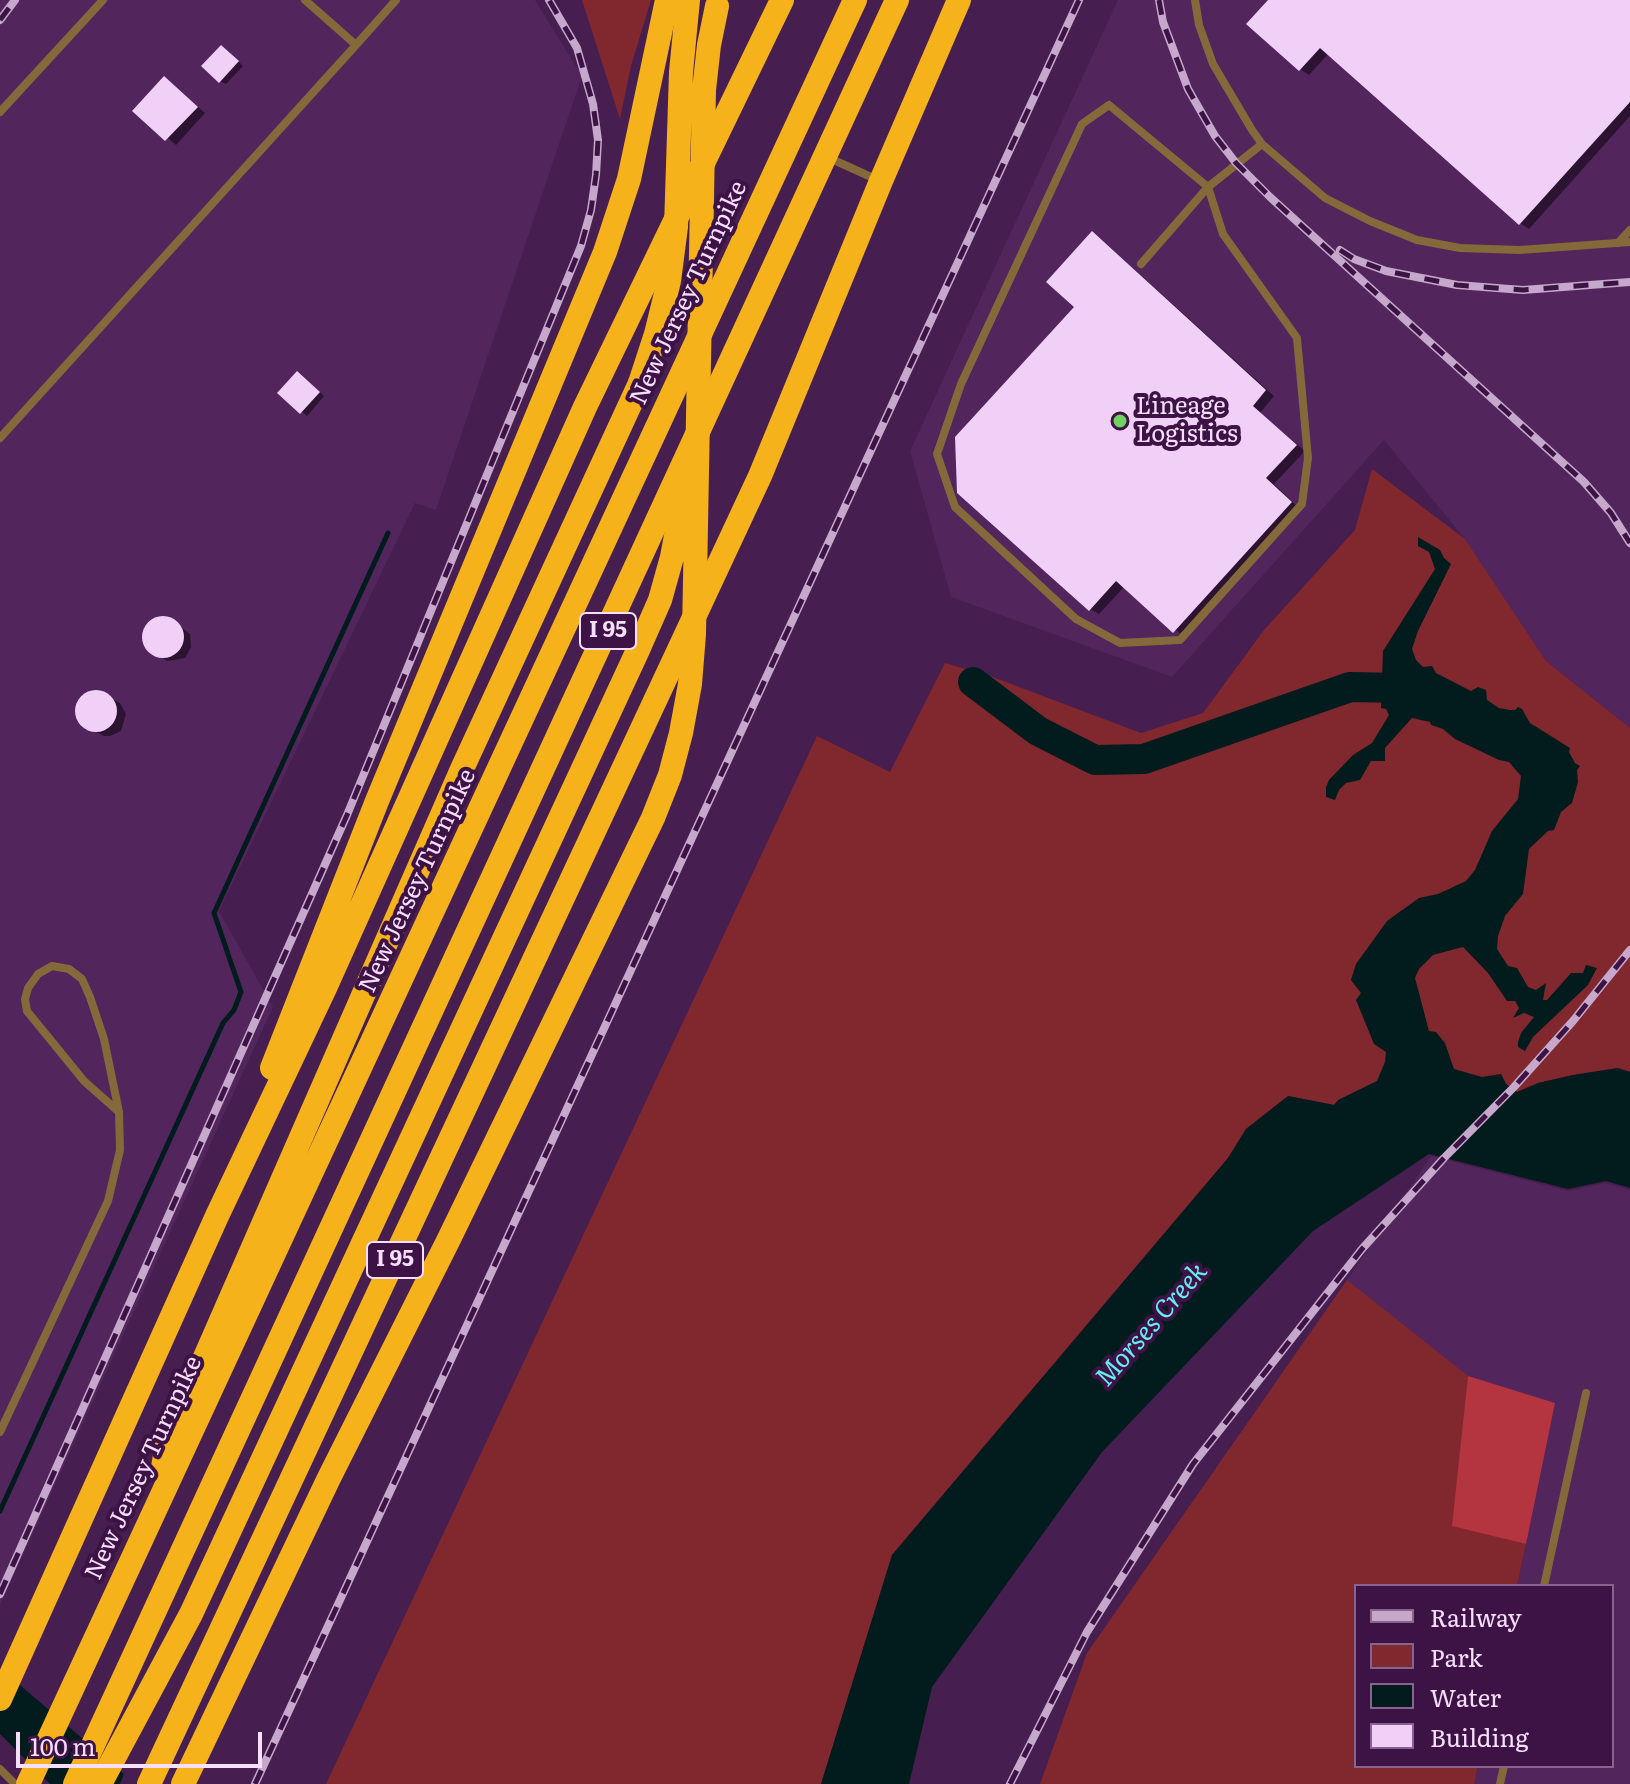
<!DOCTYPE html>
<style>
body{margin:0}
#map{position:relative;width:1630px;height:1784px;overflow:hidden;background:#461e4f;font-family:Literata,serif}
canvas{display:block}
.legend{position:absolute;left:1354px;top:1584px;width:260px;height:184px;box-sizing:border-box;background:#3c1344;border:2px solid #87648e;margin:0;padding:10px 14px;list-style:none;font-size:24px;color:#f7defc}
.legend li{display:flex;align-items:center;gap:16px;height:40px}
.legend b{width:40px;border:2px solid #87648e}
.scale{position:absolute;left:16px;top:1732px;width:246px;height:36px;box-sizing:border-box;border:4px solid #f7defc;border-top:0;padding-left:10px;font-size:24px;line-height:28px;white-space:nowrap;color:#f7defc;-webkit-text-stroke:6px #3c1344;paint-order:stroke}
</style>
<div id="map">
<canvas width="1630" height="1784"></canvas>
<ul class="legend">
<li><b style="height:10px;background:#c5a8cb"></b>Railway</li>
<li><b style="height:22px;background:#81282e"></b>Park</li>
<li><b style="height:22px;background:#021c1e"></b>Water</li>
<li><b style="height:22px;background:#f1d0f8"></b>Building</li>
</ul>
<div class="scale">100 m</div>
</div>
<script>
const ctx = document.querySelector('canvas').getContext('2d');
ctx.lineJoin = 'round';
function fill(path, color) { ctx.fillStyle = color; ctx.fill(path, 'evenodd'); }
const shape = rows => new Path2D(rows.map(r => 'M' + r).join(''));
function stroke(path, color, width, dash) { ctx.strokeStyle = color; ctx.lineWidth = width; ctx.lineCap = dash ? 'butt' : 'round'; ctx.setLineDash(dash || []); ctx.stroke(path); }
function drawText(font, color, halo, rows, align = 'center') {
  ctx.font = font + ' Literata,serif'; ctx.lineWidth = 8; ctx.setLineDash([]); ctx.textBaseline = 'middle'; ctx.strokeStyle = halo; ctx.fillStyle = color; for (const [text, x, y, turn = 0] of rows) {
    ctx.save(); ctx.translate(x, y); ctx.rotate((+turn || 0) * Math.PI / 180); ctx.textAlign = isNaN(turn) ? turn : align; if (halo) ctx.strokeText(text, 0, 0); ctx.fillText(text, 0, 0); ctx.restore();
  }
}
fill(shape([
 [0,0,535,0,582,76,436,510,415,503,219,911,273,1007,0,1605],
 [1118,0,1630,0,1630,728,1546,661,1465,539,1384,440,1172,677,951,597,910,451],
 [1431,1156,1568,1191,1605,1183,1630,1190,1630,1784,1474,1784,1478,1766,1612,1766,1612,1586,1517,1586,1526,1544,1347,1280]
]), '#52255c');
fill(shape([
 [582,0,651,0,631,66,620,119],
 [1372,469,1465,539,1546,661,1630,728,1630,1072,1618,1068,1573,1075,1538,1083,1517,1092,1506,1084,1501,1074,1482,1077,1471,1075,1335,1105,1288,1096,1246,1129,1228,1158,892,1555,821,1784,326,1784,817,736,890,772,945,663,990,676,1141,733,1203,713,1264,630,1355,530],
 [1347,1280,1468,1376,1453,1525,1526,1544,1517,1586,1356,1586,1356,1766,1478,1766,1474,1784,1040,1784,1087,1653]
]), '#81282e');
fill(shape([
 [1468,1376,1555,1403,1526,1544,1452,1526]
]), '#b4353f');
fill(shape([
 [1418,537,1440,550,1444,558,1451,564,1418,631,1412,649,1416,660,1423,667,1432,666,1436,673,1471,691,1478,687,1486,690,1487,700,1499,708,1510,710,1515,710,1518,707,1522,709,1530,723,1570,748,1569,752,1575,763,1580,766,1577,770,1578,782,1572,803,1561,812,1554,830,1548,831,1529,849,1523,894,1505,916,1498,936,1497,949,1508,966,1517,968,1528,987,1536,990,1546,983,1543,1000,1547,1000,1571,973,1583,973,1586,965,1597,968,1588,985,1533,1037,1525,1051,1518,1047,1518,1042,1521,1033,1534,1017,1524,1013,1513,1018,1519,1008,1515,1001,1507,1001,1488,973,1463,947,1433,955,1419,969,1415,978,1429,1031,1436,1032,1445,1043,1454,1069,1482,1077,1501,1074,1506,1084,1517,1092,1538,1083,1573,1075,1618,1068,1630,1072,1630,1188,1606,1181,1568,1189,1429,1154,1313,1231,1102,1452,932,1687,909,1784,821,1784,892,1555,1228,1158,1246,1129,1288,1096,1334,1105,1338,1100,1377,1081,1385,1062,1386,1052,1374,1044,1356,1000,1361,993,1351,980,1356,964,1387,921,1419,898,1438,894,1466,881,1475,870,1492,831,1518,799,1521,776,1509,762,1499,760,1455,739,1443,729,1431,725,1430,722,1412,718,1385,748,1385,761,1371,761,1360,780,1346,783,1339,790,1335,800,1326,797,1326,787,1329,780,1353,755,1372,743,1389,715,1386,709,1381,708,1383,651,1435,569,1429,552,1418,546],
 [0,1668,124,1774,120,1784,50,1784,0,1734]
]), '#021c1e');
fill(shape([
 [1270,0,1630,0,1630,116,1529,229,1520,223,1329,53,1309,75,1300,69],
 [227,50,243,66,226,84,220,81],
 [164,78,205,113,176,145,135,110],
 [1092,234,1101,239,1274,396,1260,413,1305,451,1274,484,1299,508,1183,636,1125,586,1099,614,1090,609,1077,307],
 [303,377,324,396,307,416,280,393],
 [157,619,170,619,190,634,191,647,185,658,167,661,148,648,144,637,147,626],
 [98,692,120,703,126,714,121,731,110,736,104,736,83,725,77,713,77,706,85,695]
]), '#0007');
stroke(shape([
 [0,1511,223,1023,234,1010,241,992,214,913,388,533]
]), '#021c1e', 5);
stroke(shape([
 [973,682,1038,731,1095,760,1144,759,1350,687,1402,688,1418,694]
]), '#021c1e', 30);
fill(shape([
 [1268,0,1630,0,1630,102,1519,225,1320,48,1299,71,1246,24],
 [221,45,239,61,219,83,201,66],
 [164,76,198,107,165,141,132,111],
 [1092,231,1266,390,1253,406,1297,445,1266,478,1292,502,1173,633,1116,581,1089,611,957,493,955,437,1074,307,1046,282],
 [297,371,320,392,300,414,277,393],
 '142 637a21 21 0 1 1 42 0a21 21 0 1 1-42 0Z',
 '75 711a21 21 0 1 1 42 0a21 21 0 1 1-42 0Z'
]), '#f1d0f8');
stroke(shape([
 [1195,0,1199,25,1213,64,1252,130,1262,144,1325,198,1370,221,1417,240,1460,248,1520,250,1630,242],
 [356,45,396,0],
 [1109,105,1208,187,1223,234,1297,338,1308,458,1302,504,1180,640,1120,643,1076,619,955,507,937,454,961,384,1082,124,1109,105],
 [0,112,103,0],
 [827,157,880,181],
 [1618,243,1630,230],
 [1141,264,1208,187,1262,144],
 [0,438,356,45,305,0],
 [0,1432,108,1201,120,1150,119,1112,104,1039,90,997,82,979,69,969,52,966,38,974,28,988,25,999,27,1011,84,1081,119,1112],
 [1544,1586,1586,1393],
 [0,1769,15,1784],
 [1500,1784,1504,1766]
]), '#84693a', 8);
stroke(shape([
 [272,1068,377,801,605,252,629,179,667,0],
 [163,1467,167,1444,462,769,640,383],
 [0,1699,217,1216,325,988,585,407,782,0],
 [28,1784,855,0],
 [75,1784,897,0],
 [149,1784,760,476,881,181,959,0]
]), '#f5b21a', 24);
const rail = shape([
 [1159,0,1163,22,1188,89,1215,136,1236,163,1270,197,1584,482,1611,513,1630,543],
 [0,20,15,0],
 [1340,250,1354,259,1386,271,1457,285,1523,290,1630,282],
 [0,1594,347,815,581,246,591,210,596,175,598,140,593,104,577,48,549,0],
 [255,1784,1079,0],
 [1010,1784,1087,1632,1193,1464,1362,1249,1444,1158,1514,1087,1573,1021,1630,950]
]);
stroke(rail, '#c5a8cb', 8);
stroke(rail, '#3c1344', 5, [15]);
stroke(shape([
 [640,383,656,334,669,281,676,227,681,72,688,0],
 [100,1784,191,1614,638,650,660,600,672,557,684,493],
 [183,1784,329,1478,449,1239,653,818,670,775,681,733,690,684,694,634,704,90,709,45,717,6]
]), '#f5b21a', 24);
for (const [x, y, r, color] of [
 [1120,421,8,"#71d35e"]
]) { const dot = new Path2D(); dot.arc(x, y, r, 0, 2 * Math.PI); ctx.fillStyle = color; ctx.fill(dot); stroke(dot, '#3c1344', 3); }
for (const [x, y, w] of [
 [608,631,56],
 [395,1260,56]
]) { const box = new Path2D(); box.roundRect(x - w / 2, y - 18, w, 36, 6); ctx.fillStyle = '#3c1344'; ctx.fill(box); stroke(box, '#f7defc', 2); }
drawText('bold 22px', '#f7defc', null, [
 ["I 95",608,631],
 ["I 95",395,1260]
]);
drawText('24px', '#f7defc', '#3c1344', [
 ["New Jersey Turnpike",689,293,-65],
 ["New Jersey Turnpike",418,881,-65],
 ["New Jersey Turnpike",144,1468,-65]
]);
drawText('24px', '#f7defc', '#3c1344', [
 ["Lineage",1136,407],
 ["Logistics",1136,435]
], 'left');
drawText('italic 26px', '#68ecf3', '#3c1344', [
 ["Morses Creek",1152,1325,-49]
]);
</script>
